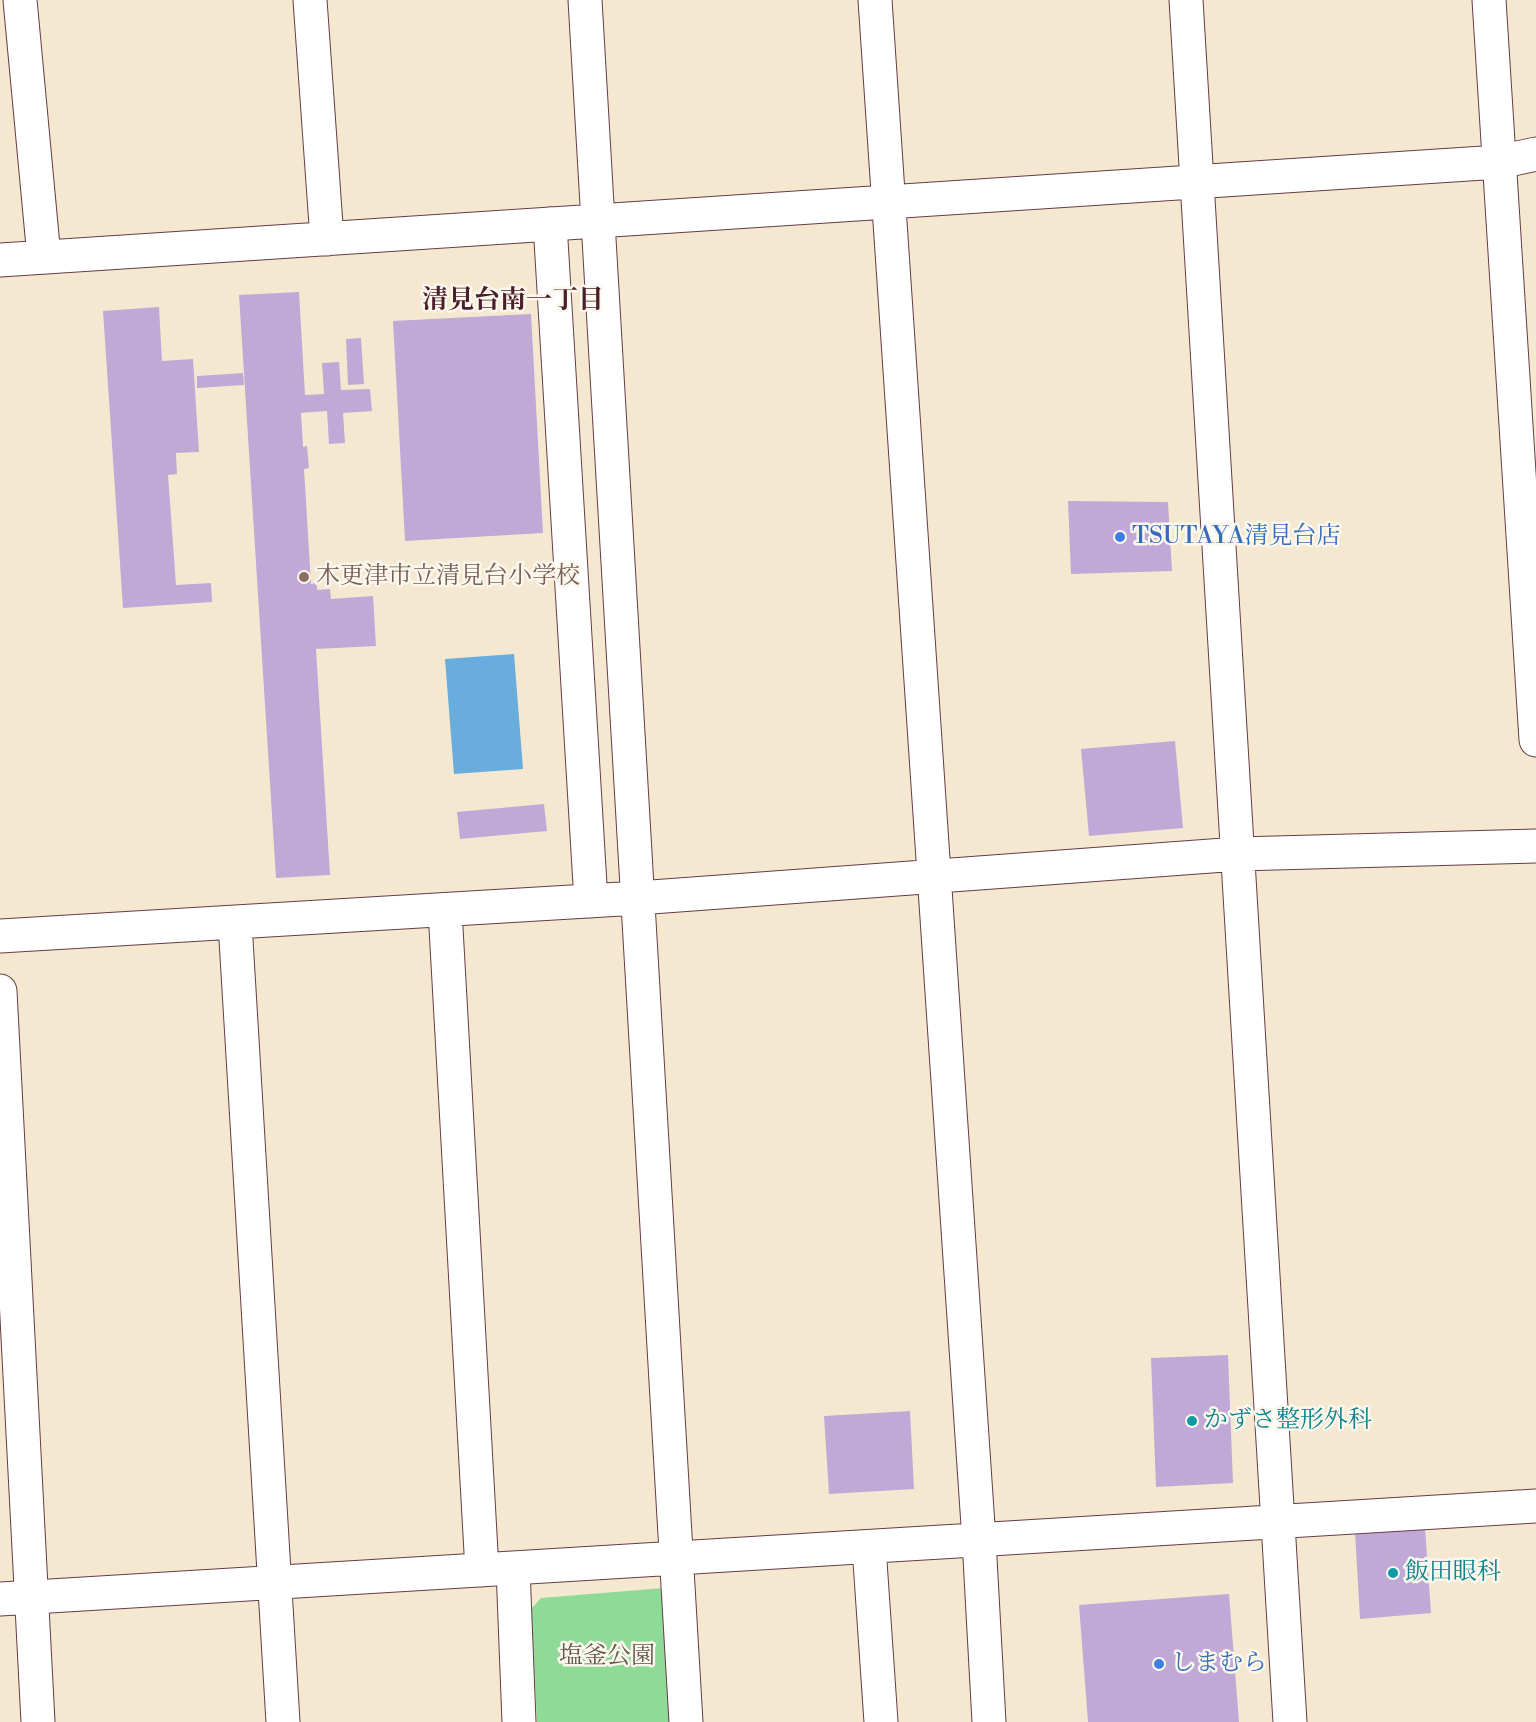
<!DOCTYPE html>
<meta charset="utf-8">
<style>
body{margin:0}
canvas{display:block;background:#f5e8d1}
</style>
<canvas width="1536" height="1722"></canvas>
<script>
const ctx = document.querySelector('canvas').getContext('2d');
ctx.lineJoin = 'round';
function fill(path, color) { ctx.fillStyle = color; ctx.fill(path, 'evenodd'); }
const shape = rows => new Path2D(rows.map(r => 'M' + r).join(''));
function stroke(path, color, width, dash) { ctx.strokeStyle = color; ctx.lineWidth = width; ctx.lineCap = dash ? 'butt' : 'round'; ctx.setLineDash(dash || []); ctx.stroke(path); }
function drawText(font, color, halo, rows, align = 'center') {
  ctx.font = font + ' "Libre Bodoni","Noto Serif JP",serif'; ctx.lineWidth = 5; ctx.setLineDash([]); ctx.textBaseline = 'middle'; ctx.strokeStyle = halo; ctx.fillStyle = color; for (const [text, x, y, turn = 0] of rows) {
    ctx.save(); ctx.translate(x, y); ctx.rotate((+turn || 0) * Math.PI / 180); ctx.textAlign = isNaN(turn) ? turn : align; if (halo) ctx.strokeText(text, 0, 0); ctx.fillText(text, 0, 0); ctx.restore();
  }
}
fill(shape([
 [664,1588,679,1722,537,1722,531,1609,541,1598]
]), '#8fda96');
fill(shape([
 [514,654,523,769,454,774,445,659]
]), '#69adde');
fill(shape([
 [299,292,305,395,324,394,322,363,339,362,341,390,370,389,372,411,343,413,345,443,329,444,327,411,301,413,303,447,307,446,309,468,304,469,311,584,317,583,317,590,330,589,331,599,373,596,376,646,316,649,330,875,276,878,239,295],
 [159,307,162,361,193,359,199,452,176,453,177,474,168,475,176,585,211,583,212,602,123,608,103,311],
 [531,314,543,533,405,541,393,321],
 [361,338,364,384,348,385,346,339],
 [243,373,244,385,197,388,197,376],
 [1068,501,1168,502,1172,571,1071,574],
 [1175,741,1183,828,1089,836,1081,749],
 [544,804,547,831,460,839,457,812],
 [1228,1355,1233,1483,1156,1487,1151,1358],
 [910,1411,914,1489,829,1494,824,1416],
 [1425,1528,1431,1613,1360,1619,1355,1532],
 [1229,1594,1239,1722,1088,1722,1079,1605]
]), '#c1a9d7');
const minor = shape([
 [20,0,44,257],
 [310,0,327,239],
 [585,0,686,1722],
 [875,0,979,1540,989,1722],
 [1186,0,1290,1722],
 [1489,0,1536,740],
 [550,224,591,901],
 [0,260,1499,162,1536,154],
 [445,910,482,1570],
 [235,923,283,1722],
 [0,936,638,898,1238,854,1536,846],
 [0,991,38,1722],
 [869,1547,881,1722],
 [513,1568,519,1722],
 [0,1599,1536,1506]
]);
stroke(minor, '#643d44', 35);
stroke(minor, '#fff', 33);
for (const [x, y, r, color] of [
 [1120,537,6,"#3f7fe0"],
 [304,577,6,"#8d6e63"],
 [1192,1421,6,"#0f9aa8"],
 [1393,1573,6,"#0f9aa8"],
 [1159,1664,6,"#3f7fe0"]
]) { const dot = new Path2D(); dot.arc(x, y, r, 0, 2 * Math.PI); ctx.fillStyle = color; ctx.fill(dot); stroke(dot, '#fbf7ec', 2); }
drawText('24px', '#366cbe', '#fbf7ec', [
 ["TSUTAYA清見台店",1132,537],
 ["しまむら",1171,1664]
], 'left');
drawText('24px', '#785e54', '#fbf7ec', [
 ["木更津市立清見台小学校",316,577]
], 'left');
drawText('24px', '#0d838f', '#fbf7ec', [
 ["かずさ整形外科",1204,1421],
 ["飯田眼科",1405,1573]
], 'left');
drawText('24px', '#5f574b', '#fbf7ec', [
 ["塩釜公園",607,1657]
]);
drawText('bold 26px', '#4a1f2b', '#fbf7ec', [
 ["清見台南一丁目",513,302]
]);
</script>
